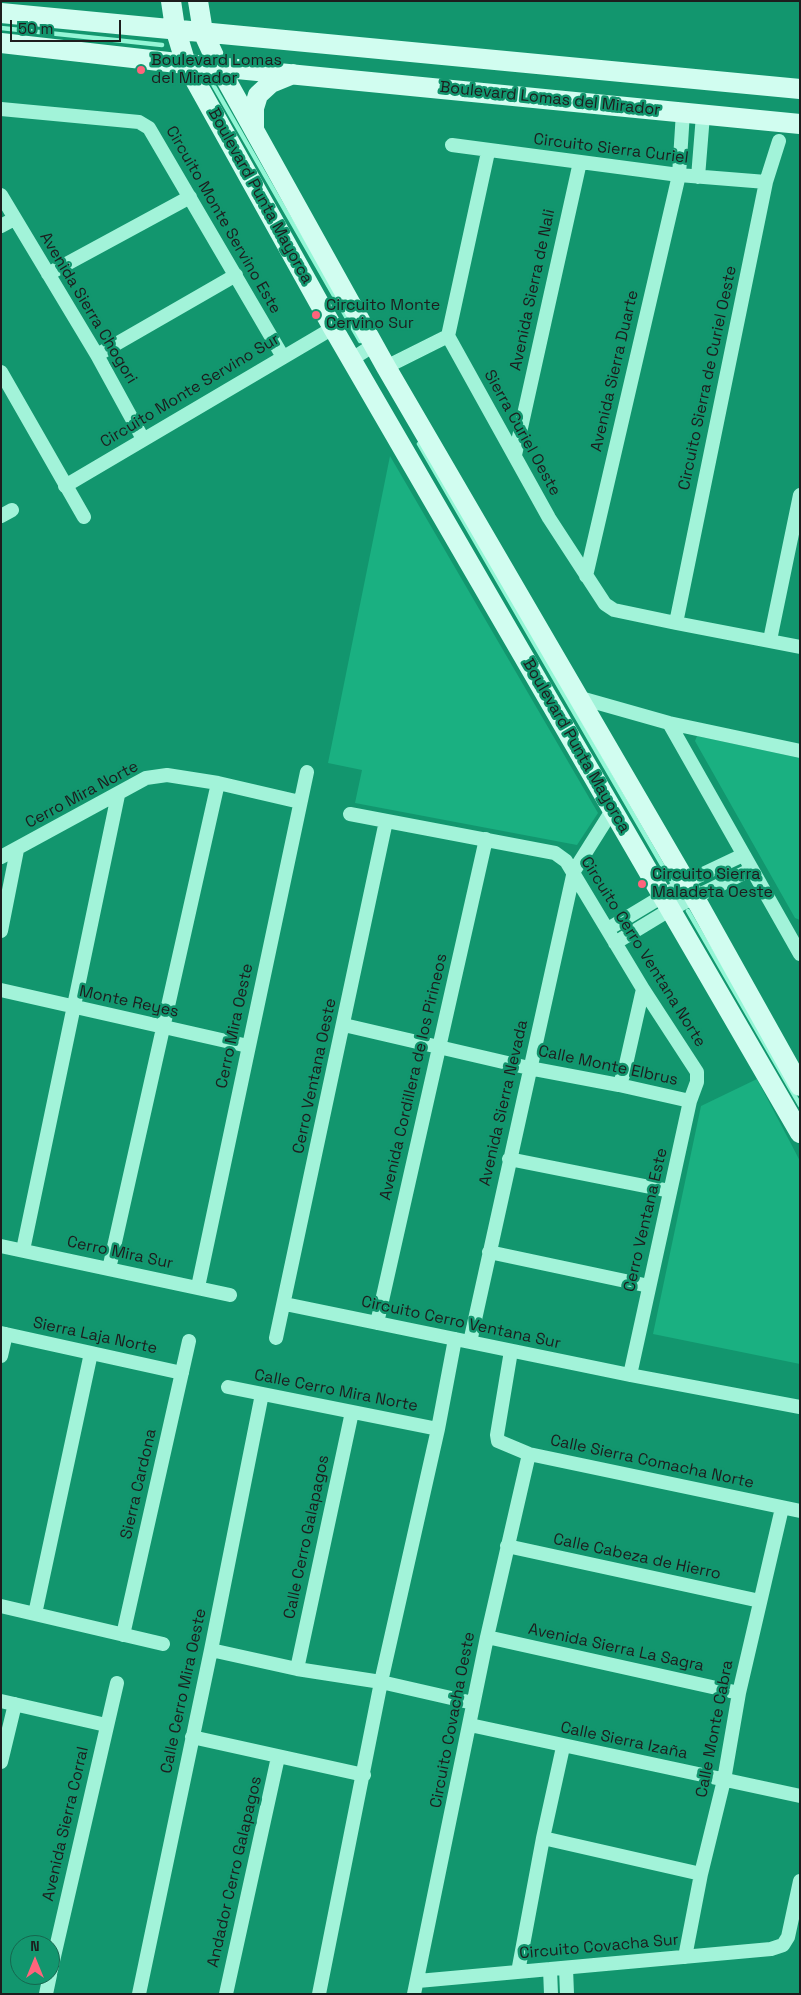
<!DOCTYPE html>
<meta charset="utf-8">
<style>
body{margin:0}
#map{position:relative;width:801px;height:1995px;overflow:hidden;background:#12966e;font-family:"Space Grotesk",sans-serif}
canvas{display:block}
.frame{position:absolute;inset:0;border:2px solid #1d1d1d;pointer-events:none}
.north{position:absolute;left:10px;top:1935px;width:50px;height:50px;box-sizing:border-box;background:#12966e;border:1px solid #16664e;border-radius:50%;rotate:0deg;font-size:14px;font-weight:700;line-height:20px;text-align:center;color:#1d1d1d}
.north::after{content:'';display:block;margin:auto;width:18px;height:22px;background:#ff647c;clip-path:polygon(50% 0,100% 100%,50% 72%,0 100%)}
.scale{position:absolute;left:10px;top:20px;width:111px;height:22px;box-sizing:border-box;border:2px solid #1d1d1d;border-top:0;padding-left:6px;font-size:15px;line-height:18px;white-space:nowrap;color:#1d1d1d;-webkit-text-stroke:4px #12966e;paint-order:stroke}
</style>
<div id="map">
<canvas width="801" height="1995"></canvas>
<div class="frame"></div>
<div class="north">N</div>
<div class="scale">50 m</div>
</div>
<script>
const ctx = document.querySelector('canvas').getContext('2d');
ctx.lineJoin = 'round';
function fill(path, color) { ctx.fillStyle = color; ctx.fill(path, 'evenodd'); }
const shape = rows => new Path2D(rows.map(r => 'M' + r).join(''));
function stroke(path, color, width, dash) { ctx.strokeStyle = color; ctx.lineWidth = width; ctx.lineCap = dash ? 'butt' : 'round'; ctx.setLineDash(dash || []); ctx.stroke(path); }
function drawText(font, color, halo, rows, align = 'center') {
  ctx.font = font + ' "Space Grotesk",sans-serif'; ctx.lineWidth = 5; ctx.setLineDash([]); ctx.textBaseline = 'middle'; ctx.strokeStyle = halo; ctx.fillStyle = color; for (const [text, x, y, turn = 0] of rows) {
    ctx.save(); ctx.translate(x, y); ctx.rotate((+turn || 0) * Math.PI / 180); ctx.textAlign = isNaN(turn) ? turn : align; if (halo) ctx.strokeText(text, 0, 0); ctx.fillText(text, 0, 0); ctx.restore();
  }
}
fill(shape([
 [390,456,598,813,577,845,355,803,362,770,328,763],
 [697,736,800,758,800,920,795,918,695,741],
 [757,1079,800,1161,800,1364,653,1334,701,1106]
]), '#1ab081');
stroke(shape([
 [1,28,162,45],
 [211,81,360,341],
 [419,444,673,884],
 [688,911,800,1105]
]), '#94f6d6', 4.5);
stroke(shape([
 [1,109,139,122,149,128,283,357],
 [452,145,679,175,766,182],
 [698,177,703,115],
 [1,195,97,355,143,439],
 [1,226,14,219],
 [48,274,190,197],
 [448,336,488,152],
 [97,355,236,275],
 [352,359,374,345],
 [386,367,448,336,549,518,605,604,614,610,676,623,800,647],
 [1,372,84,517],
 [515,455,580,162],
 [65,486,333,328],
 [1,516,12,510],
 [586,576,679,175,683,112],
 [676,623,766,182,779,141],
 [770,640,800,495],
 [577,697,669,723,800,751],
 [669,723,800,954],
 [350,814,555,853,566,861,643,989,697,1072,697,1082,690,1101,630,1375],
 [1,857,146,778,167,775,218,783,300,802],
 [608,929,686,882,743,855],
 [1,931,17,850],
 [615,943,671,909,752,869],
 [1,990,248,1046],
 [344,1025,529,1068,619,1085,690,1101],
 [619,1085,624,1073,643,989],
 [509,1159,670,1191],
 [1,1246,230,1295],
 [23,1250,118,795],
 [489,1252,649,1286],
 [109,1269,218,783],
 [198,1287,307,772],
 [285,1304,630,1375,800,1407],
 [377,1323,486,839],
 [1,1333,182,1373],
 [276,1338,386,821],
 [470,1342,574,871,613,809],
 [511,1351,497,1435,498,1441,529,1454,800,1511],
 [1,1356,6,1334],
 [228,1387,438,1429],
 [507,1546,760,1601],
 [1,1606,163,1644],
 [35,1614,91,1353],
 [123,1635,189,1341],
 [487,1637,739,1693],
 [211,1650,297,1669,381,1682,473,1703],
 [297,1669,352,1412],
 [1,1701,106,1725],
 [470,1725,800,1796],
 [192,1737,364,1775],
 [1,1762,15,1704],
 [543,1838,701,1874],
 [685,1957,701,1874,724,1780,739,1693,782,1508],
 [566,1968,567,1994],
 [550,1969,551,1994],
 [518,1972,543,1838,563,1747],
 [50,1974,117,1683],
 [418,1981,771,1949,783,1945,788,1937,800,1881],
 [46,1994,50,1975],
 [139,1994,211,1650,262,1394],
 [226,1994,278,1757],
 [319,1994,381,1682,438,1429,455,1339],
 [414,1994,487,1637,529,1454]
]), '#a2f3d9', 14);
stroke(shape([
 [171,1,175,28,186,64,333,328,800,1133],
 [198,1,203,32,219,67,386,367,686,882,800,1086],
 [1,13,800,89],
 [1,43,186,64,800,124],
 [254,128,254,108,258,95,271,83,293,74]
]), '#d1fdf0', 20);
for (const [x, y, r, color] of [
 [141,70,5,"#ff647c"],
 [316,315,5,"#ff647c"],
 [642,884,5,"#ff647c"]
]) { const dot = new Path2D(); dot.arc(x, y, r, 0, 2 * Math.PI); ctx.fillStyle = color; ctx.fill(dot); stroke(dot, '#12966e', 2); }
drawText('16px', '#1d1d1d', '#12966e', [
 ["Boulevard Lomas",151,61],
 ["del Mirador",151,79],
 ["Circuito Monte",326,306],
 ["Cervino Sur",326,324],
 ["Circuito Sierra",652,875],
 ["Maladeta Oeste",652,893]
], 'left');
drawText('16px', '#1d1d1d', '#12966e', [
 ["Boulevard Lomas del Mirador",550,99,6],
 ["Circuito Sierra Curiel",611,149,7],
 ["Boulevard Punta Mayorca",260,196,61],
 ["Circuito Monte Servino Este",223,220,60],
 ["Avenida Sierra de Nali",533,290,-78],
 ["Avenida Sierra Chogori",88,308,59],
 ["Avenida Sierra Duarte",615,371,-77],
 ["Circuito Sierra de Curiel Oeste",708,378,-78],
 ["Circuito Monte Servino Sur",190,391,-31],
 ["Sierra Curiel Oeste",522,433,61],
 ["Boulevard Punta Mayorca",576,746,60],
 ["Cerro Mira Norte",82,795,-28],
 ["Circuito Cerro Ventana Norte",643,952,58],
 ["Monte Reyes",129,1002,12],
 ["Cerro Mira Oeste",235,1026,-78],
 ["Calle Monte Elbrus",608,1066,12],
 ["Cerro Ventana Oeste",315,1076,-78],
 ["Avenida Cordillera de los Pirineos",414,1077,-77],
 ["Avenida Sierra Nevada",504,1103,-77],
 ["Cerro Ventana Este",646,1220,-77],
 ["Cerro Mira Sur",120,1253,12],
 ["Circuito Cerro Ventana Sur",461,1323,12],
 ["Sierra Laja Norte",95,1336,12],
 ["Calle Cerro Mira Norte",336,1391,11],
 ["Calle Sierra Comacha Norte",652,1462,12],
 ["Sierra Cardona",139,1484,-77],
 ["Calle Cerro Galapagos",307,1537,-78],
 ["Calle Cabeza de Hierro",637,1557,12],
 ["Avenida Sierra La Sagra",616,1648,12],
 ["Calle Cerro Mira Oeste",184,1691,-78],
 ["Circuito Covacha Oeste",453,1720,-79],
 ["Calle Monte Cabra",715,1729,-79],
 ["Calle Sierra Izaña",624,1741,12],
 ["Avenida Sierra Corral",66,1824,-77],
 ["Andador Cerro Galapagos",235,1872,-77],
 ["Circuito Covacha Sur",599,1947,-5]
]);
</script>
